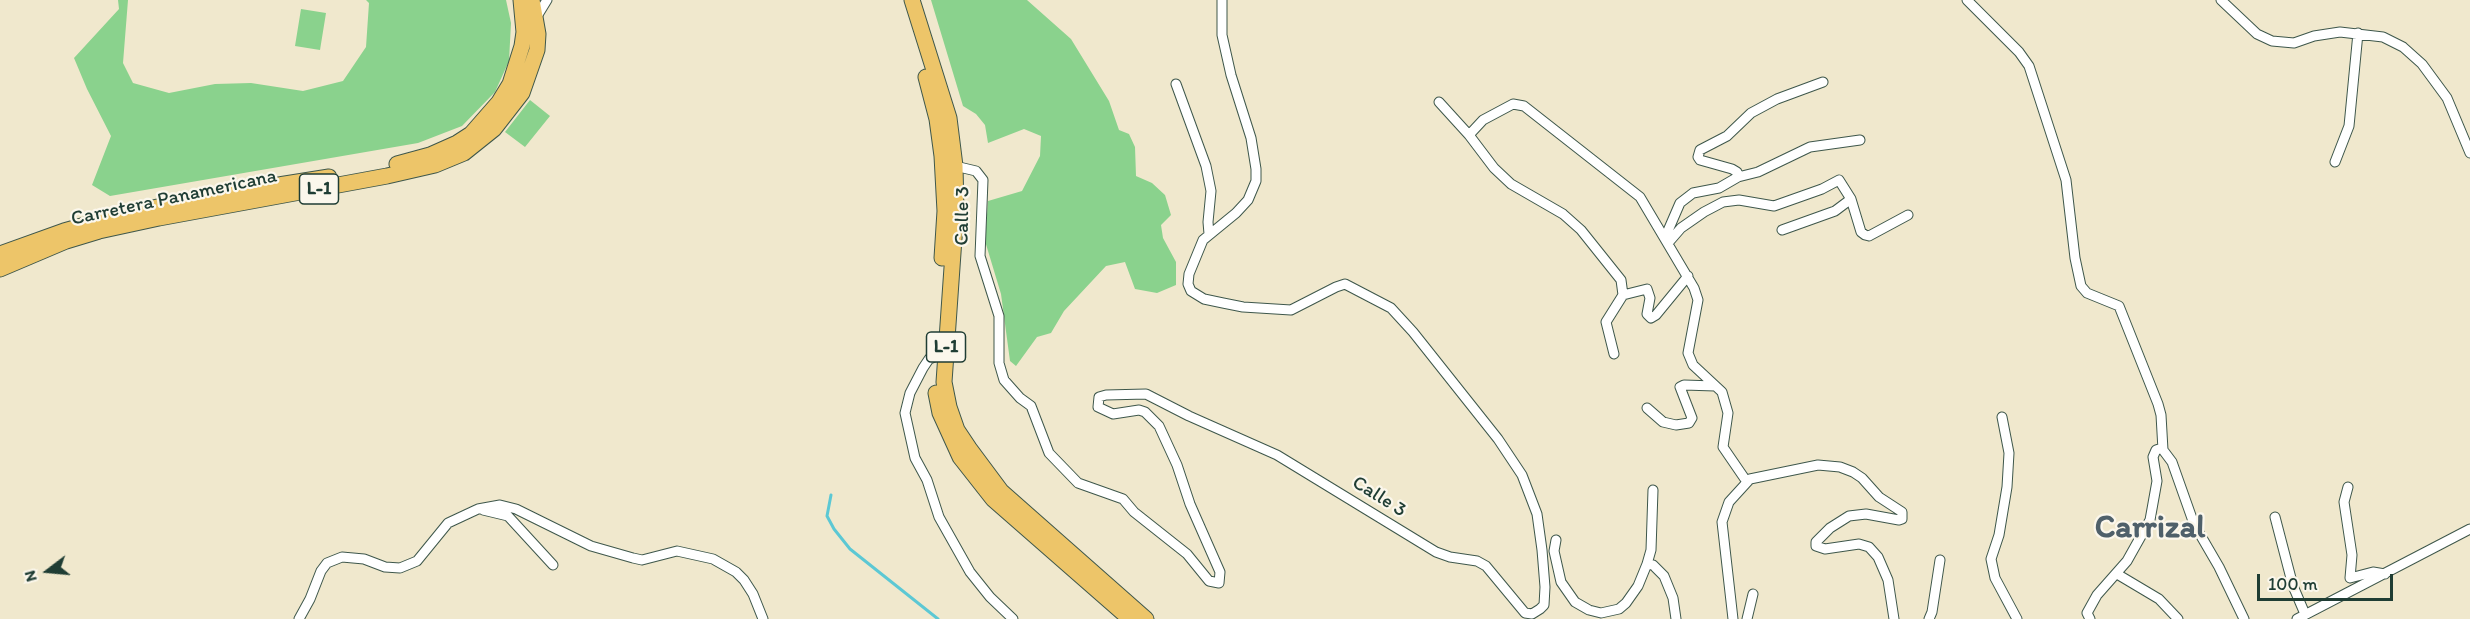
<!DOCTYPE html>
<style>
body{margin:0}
#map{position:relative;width:2470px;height:619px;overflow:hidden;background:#f0e8cd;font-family:Itim,sans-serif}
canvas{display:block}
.north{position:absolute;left:18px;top:541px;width:60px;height:60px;-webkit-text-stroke:4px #fbf7ec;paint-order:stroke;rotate:254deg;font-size:16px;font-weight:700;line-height:24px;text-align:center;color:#1f3d34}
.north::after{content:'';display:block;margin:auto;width:21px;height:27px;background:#1f3d34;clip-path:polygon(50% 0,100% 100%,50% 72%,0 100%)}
.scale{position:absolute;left:2257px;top:574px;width:136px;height:27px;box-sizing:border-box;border:3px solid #1f3d34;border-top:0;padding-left:8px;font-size:18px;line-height:21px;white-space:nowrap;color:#1f3d34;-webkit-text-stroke:4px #fbf7ec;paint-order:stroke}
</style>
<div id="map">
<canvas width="2470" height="619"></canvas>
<div class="north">N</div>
<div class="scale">100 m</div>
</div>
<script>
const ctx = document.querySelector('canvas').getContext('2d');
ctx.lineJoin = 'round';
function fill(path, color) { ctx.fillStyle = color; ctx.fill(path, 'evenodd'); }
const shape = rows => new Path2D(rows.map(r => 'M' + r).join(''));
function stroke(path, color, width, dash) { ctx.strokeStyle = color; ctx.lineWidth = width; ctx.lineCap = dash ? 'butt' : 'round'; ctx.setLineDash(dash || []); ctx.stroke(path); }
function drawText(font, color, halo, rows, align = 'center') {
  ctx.font = font + ' Itim,sans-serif'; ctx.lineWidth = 4.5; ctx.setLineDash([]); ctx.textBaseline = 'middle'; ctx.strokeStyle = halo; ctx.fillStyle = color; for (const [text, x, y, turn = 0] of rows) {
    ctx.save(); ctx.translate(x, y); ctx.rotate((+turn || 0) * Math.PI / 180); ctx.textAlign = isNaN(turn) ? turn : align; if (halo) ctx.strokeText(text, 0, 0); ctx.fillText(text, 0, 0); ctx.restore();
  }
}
fill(shape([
 [118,0,128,0,123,63,133,83,169,93,215,84,251,83,303,91,343,81,366,47,369,3,366,0,506,0,511,23,509,61,495,92,462,126,418,143,110,196,92,185,111,136,87,89,74,58,119,9],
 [931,0,1027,0,1071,39,1109,101,1119,130,1129,134,1135,147,1136,176,1152,183,1165,195,1171,215,1161,225,1163,238,1176,262,1176,285,1157,293,1135,289,1125,262,1106,266,1064,311,1051,333,1037,337,1016,366,1010,361,1001,294,985,241,988,201,1022,191,1040,156,1041,136,1024,129,988,143,985,125,976,114,963,106],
 [301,9,326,13,320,50,295,46],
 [530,100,550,116,525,147,505,132]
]), '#8ad28d');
stroke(shape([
 [831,495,827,516,834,529,850,549,938,619]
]), '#5cc8d4', 3);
const street = shape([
 [1967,0,2019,52,2029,66,2066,180,2075,258,2081,286,2087,293,2119,306,2158,404,2161,415,2163,450],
 [2221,0,2257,34,2272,41,2294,43,2314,36,2340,32,2383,37,2403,47,2422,64,2447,98,2470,153],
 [536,18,547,0],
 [1176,84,1206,166,1211,191,1208,222,1209,234],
 [1439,102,1469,135],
 [2335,162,2349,126,2358,33],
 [955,166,976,171,983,180,980,256,999,316,999,363,1004,380,1020,398,1031,406,1049,453,1078,483,1123,499,1134,512,1187,554,1209,581,1219,583,1220,572,1190,504,1177,465,1159,426,1145,412,1139,410,1113,414,1098,407,1099,397,1106,395,1146,394,1189,416,1277,455,1436,552,1450,557,1477,561,1486,566,1525,613,1532,614,1540,609,1544,605,1545,587,1542,550,1537,514,1522,475,1498,439,1413,332,1391,308,1345,284,1336,287,1291,310,1243,307,1223,303,1204,299,1191,291,1188,284,1189,274,1203,240,1236,213,1248,200,1256,181,1256,169,1251,138,1231,75,1222,35,1222,0],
 [1738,177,1758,172,1810,147,1860,140],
 [1782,230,1835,211,1851,199],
 [1669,242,1667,233,1680,203,1693,193,1719,188,1738,177,1737,172,1732,169,1700,160,1698,157,1700,150,1727,136,1751,113,1777,99,1823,82],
 [1668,243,1681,228,1704,212,1723,202,1739,200,1774,206,1822,189,1839,180,1851,199,1861,232,1865,235,1869,236,1908,215],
 [1623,295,1647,289,1650,298,1647,314,1651,318,1656,315,1688,276],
 [1614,354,1606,322,1623,295,1621,280,1581,230,1563,214,1511,184,1494,168,1469,135,1483,120,1513,104,1524,106,1640,197,1694,288,1698,300,1688,353,1693,365,1722,392,1728,413,1723,447,1747,482],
 [937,356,929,359,923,368,910,393,905,413,915,458,927,480,939,517,970,572,990,597,1013,619],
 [1647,408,1663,422,1676,425,1689,423,1692,418,1680,387,1684,385,1715,386],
 [2002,417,2009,453,2007,487,1999,535,1991,559,1995,578,2017,619],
 [2348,487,2344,502,2352,555,2350,578,2373,572,2385,574],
 [483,510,508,516,553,565],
 [2275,517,2293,586,2305,614],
 [1556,540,1554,551,1561,582,1575,602,1589,610,1601,613,1619,609,1626,603,1638,586,1647,564,1653,565,1664,576,1673,598,1676,619],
 [1647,564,1651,550,1653,490],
 [2117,574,2159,599,2178,619],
 [299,619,310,599,321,571,327,563,342,557,364,559,385,567,400,568,417,561,448,523,478,509,500,505,516,509,591,546,633,558,642,560,677,551,713,559,736,572,744,580,753,594,763,619],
 [1733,619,1722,522,1729,502,1750,479,1818,465,1840,467,1853,472,1862,478,1879,497,1902,512,1902,519,1899,520,1866,514,1849,516,1830,528,1816,542,1816,546,1825,549,1859,544,1869,547,1878,557,1888,580,1894,619],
 [1747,619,1753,594],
 [1929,619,1932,612,1940,560],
 [2090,619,2087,613,2097,595,2127,561,2150,520,2157,481,2153,457,2156,450,2159,449,2163,450,2172,462,2194,524,2219,567,2244,619],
 [2297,619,2470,529]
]);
const primary = shape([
 [912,0,949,118,955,166,956,210,944,382,949,407,957,430,969,448,1001,491,1146,619],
 [926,77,937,119,942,156,945,211,942,258],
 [397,164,430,155,457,143,471,134,499,102,510,84,522,46,524,32,521,0],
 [0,254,64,231,128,213,216,195,329,177],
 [0,269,66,241,99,231,159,218,387,176,435,165,464,153,494,129,522,93,537,50,538,34,532,0],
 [936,393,940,413,960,457,993,499,1130,619]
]);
stroke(street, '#3e574b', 11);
stroke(primary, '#3e574b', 17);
stroke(street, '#fff', 9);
stroke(primary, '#edc569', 15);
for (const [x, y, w] of [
 [319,189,39],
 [946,347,39]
]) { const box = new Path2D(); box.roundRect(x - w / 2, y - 15, w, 30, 4.5); ctx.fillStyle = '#fbf7ec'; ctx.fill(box); stroke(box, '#1f3d34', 1.5); }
drawText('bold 18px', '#1f3d34', null, [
 ["L-1",319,189],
 ["L-1",946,347]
]);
drawText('20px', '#1f3d34', '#fbf7ec', [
 ["Carretera Panamericana",174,198,-12],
 ["Calle 3",963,216,-89],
 ["Calle 3",1379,497,32]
]);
drawText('bold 32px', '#4f606a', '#fbf7ec', [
 ["Carrizal",2150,529]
]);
</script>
